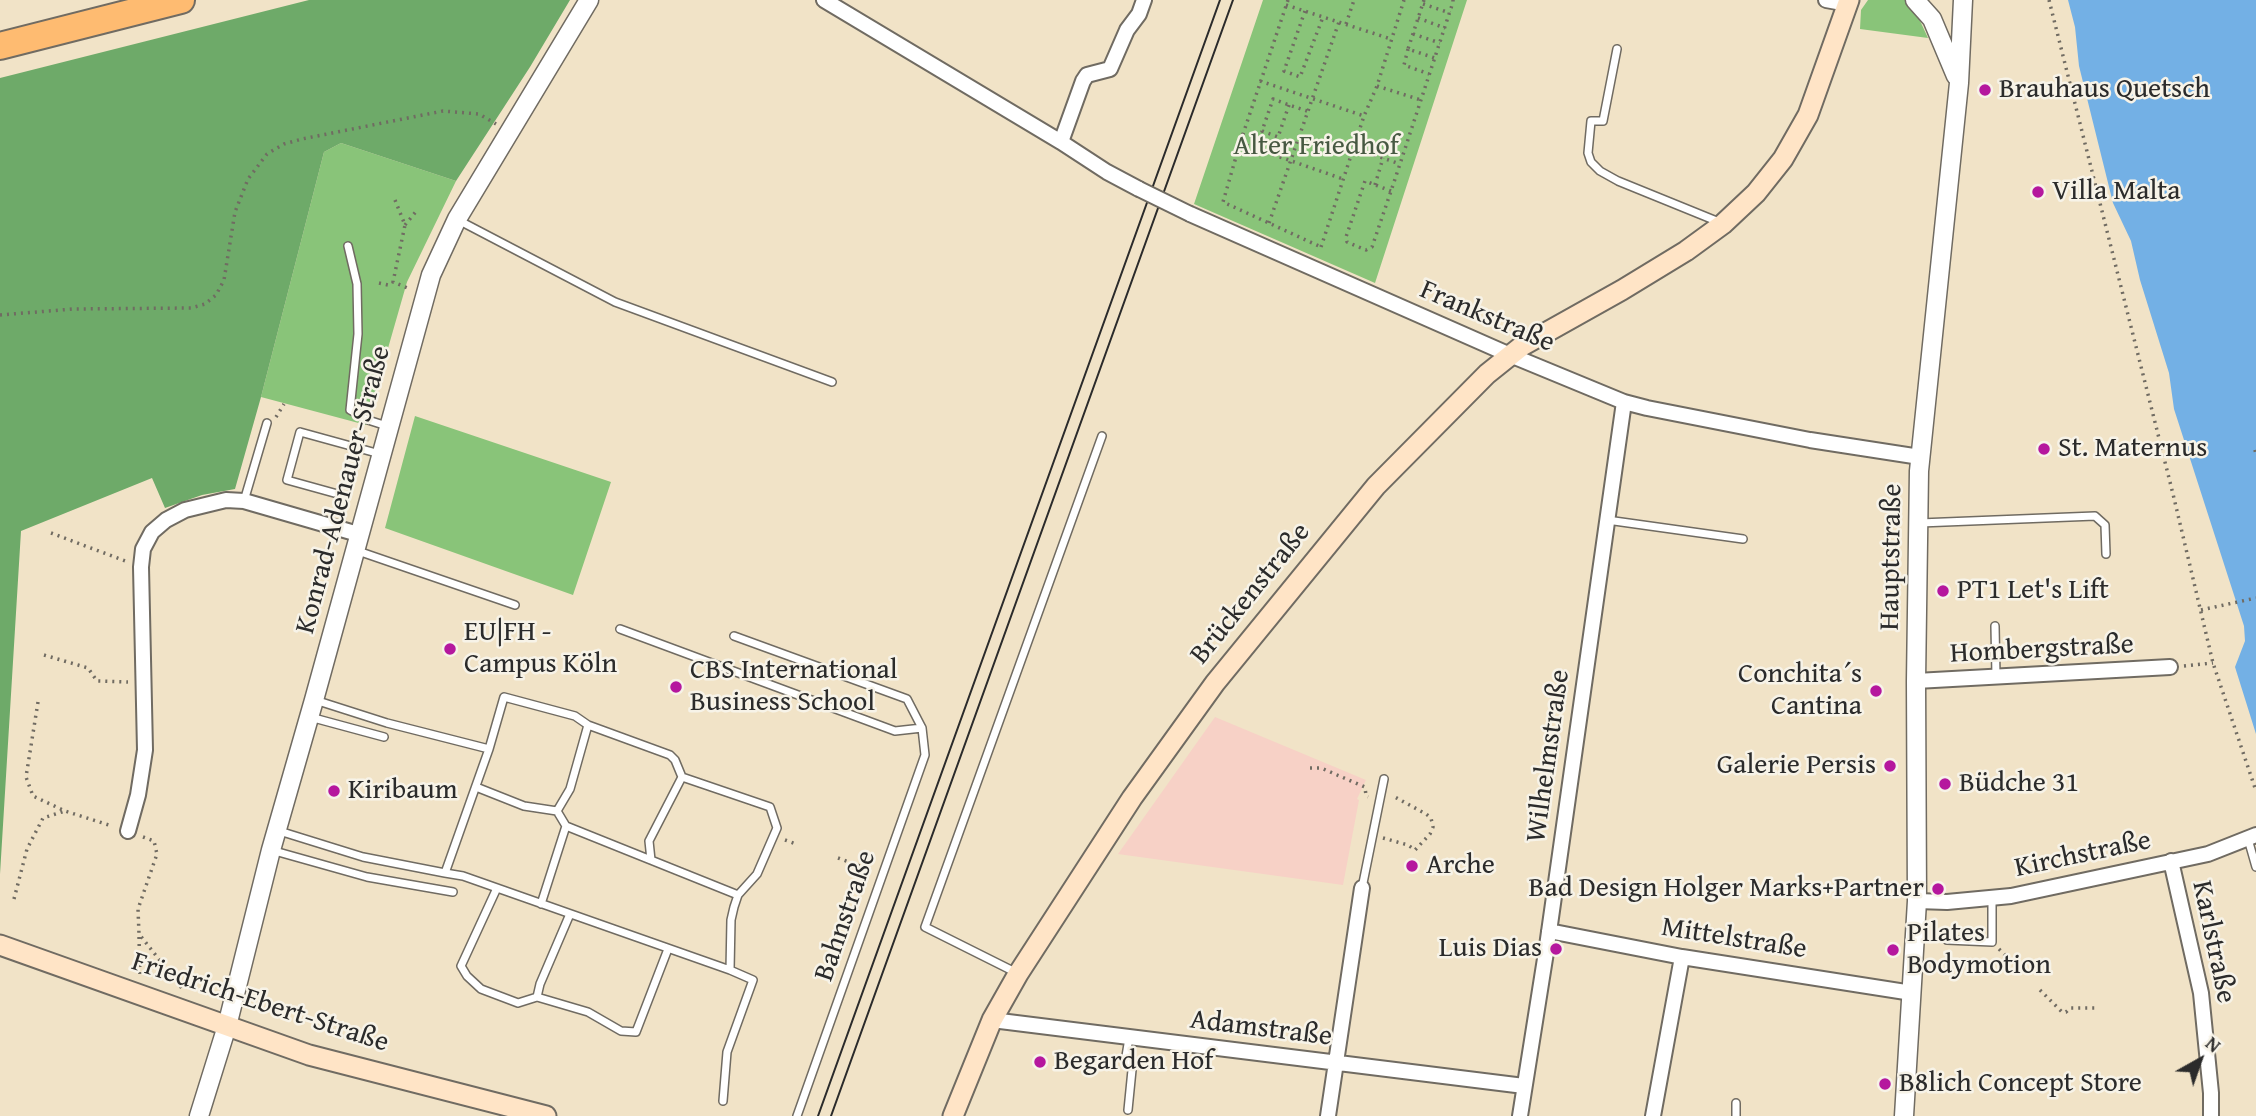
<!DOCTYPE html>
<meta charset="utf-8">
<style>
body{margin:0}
#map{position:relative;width:2256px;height:1116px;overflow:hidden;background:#f1e3c7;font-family:"Gentium Book Plus",serif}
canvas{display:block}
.north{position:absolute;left:2165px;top:1025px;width:70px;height:70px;-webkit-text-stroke:5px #f7f3e8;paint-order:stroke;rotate:40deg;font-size:19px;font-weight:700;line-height:28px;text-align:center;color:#2b2b2b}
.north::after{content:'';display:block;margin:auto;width:24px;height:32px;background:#2b2b2b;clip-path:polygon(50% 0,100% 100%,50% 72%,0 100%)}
</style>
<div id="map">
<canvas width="2256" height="1116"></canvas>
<div class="north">N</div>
</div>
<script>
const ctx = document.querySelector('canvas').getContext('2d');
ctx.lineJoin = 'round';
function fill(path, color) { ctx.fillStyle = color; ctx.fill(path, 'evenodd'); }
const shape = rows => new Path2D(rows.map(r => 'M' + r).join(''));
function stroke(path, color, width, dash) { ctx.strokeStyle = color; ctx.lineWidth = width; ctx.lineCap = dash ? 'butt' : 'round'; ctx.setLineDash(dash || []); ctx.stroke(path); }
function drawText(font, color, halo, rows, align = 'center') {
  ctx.font = font + ' "Gentium Book Plus",serif'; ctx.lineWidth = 5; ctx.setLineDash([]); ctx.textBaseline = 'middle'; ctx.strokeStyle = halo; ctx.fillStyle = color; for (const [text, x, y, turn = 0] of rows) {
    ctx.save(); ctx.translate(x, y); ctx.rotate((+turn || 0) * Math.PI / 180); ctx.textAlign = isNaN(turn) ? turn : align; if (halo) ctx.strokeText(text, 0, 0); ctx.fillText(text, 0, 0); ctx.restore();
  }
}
fill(shape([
 [1215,717,1366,780,1357,799,1359,800,1343,885,1118,854]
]), '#f7d1c6');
fill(shape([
 [1263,0,1467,0,1375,283,1194,204],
 [1868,0,1905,0,1915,10,1928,38,1860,29,1861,10],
 [341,143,456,181,407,282,366,425,261,397,324,152],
 [415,416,611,482,573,595,385,528]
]), '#89c479');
fill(shape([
 [309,0,570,0,530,67,456,181,341,143,324,152,261,397,235,489,202,495,165,508,152,478,21,531,0,874,0,78]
]), '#6eaa69');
fill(shape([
 [2068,0,2256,0,2256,734,2235,667,2245,641,2244,626,2174,409,2169,373,2140,280,2131,241,2113,203,2079,66,2075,27]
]), '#73b0e5');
const service = shape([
 [1617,49,1603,121,1591,121,1588,153,1591,162,1600,171,1618,181,1719,222],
 [458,220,615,302,832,382],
 [348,246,357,284,358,334,350,410,368,420,390,427],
 [334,493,287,480,300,432,380,454],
 [244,501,267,423],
 [1607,520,1743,539],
 [1920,523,2095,516,2105,525,2106,554],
 [355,550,515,605],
 [1995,626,1996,676],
 [620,629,895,731,922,728],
 [734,636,907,699,922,728,925,755,797,1116],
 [315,700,387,723,489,749],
 [310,717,384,737],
 [476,787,524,806,557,811,570,789,588,725],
 [557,811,566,826,738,895],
 [276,830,363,857,445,873,463,876,730,970,731,920,734,907,738,895,757,874,777,828,770,807,682,777,675,760,670,755,588,725,575,716,504,697,489,749,445,873],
 [2248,839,2256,867],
 [271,850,367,877,453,892],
 [651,860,649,841,682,777],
 [497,888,461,966,467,976,481,989,518,1003,537,997,588,1012,621,1031,636,1032,668,949],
 [1362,888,1384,779],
 [541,904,566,826],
 [1947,940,1992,942,1992,899],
 [1017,973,925,927,1102,436],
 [537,997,540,984,570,914],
 [723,1101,727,1052,753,980,730,970],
 [1128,1110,1132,1070,1126,1056,1129,1038],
 [1736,1116,1736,1103]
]);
const minor = shape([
 [824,0,1061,142,1107,172,1139,189],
 [1826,0,1848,4],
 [1061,142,1083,81,1087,75,1110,69,1127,30,1139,14,1144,0],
 [1190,214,1510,355,1624,402,1647,408,1810,440,1920,457],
 [1916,681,2170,667],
 [128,831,138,795,145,750,141,567,143,549,152,532,166,520,185,510,226,500,244,501,358,534],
 [2171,861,2201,993,2211,1093,2211,1116],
 [1917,901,1947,902,2011,896,2208,854,2256,835],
 [1549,931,1682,957,1912,993],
 [992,1020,1524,1086],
 [1328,1116,1362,888],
 [1520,1116,1547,946,1624,402],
 [1653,1116,1682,957]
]);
const tertiary = shape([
 [1915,0,1932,19,1956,76],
 [199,1116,227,1026,271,850,314,700,431,275,457,219,589,0],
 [1904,1116,1917,901,1916,681,1919,471,1959,83,1963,0]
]);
const secondary = shape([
 [0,945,309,1055,546,1116],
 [953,1116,992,1020,1018,974,1132,798,1215,683,1376,486,1487,374,1522,346,1622,290,1686,251,1723,224,1756,193,1783,159,1808,115,1849,0]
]);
const motorway = shape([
 [0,46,181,0]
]);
stroke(service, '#706b62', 10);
stroke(minor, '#706b62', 18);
stroke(tertiary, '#706b62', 21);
stroke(secondary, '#706b62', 23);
stroke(motorway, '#706b62', 30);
stroke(shape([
 [1288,0,1240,143,1223,202,1321,247],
 [1424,0,1408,49,1435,58],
 [2049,0,2173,494,2213,663,2256,791],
 [1423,4,1450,13],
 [1286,5,1391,39],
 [1305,11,1284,71,1300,77,1323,17],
 [1418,18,1445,28],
 [1346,24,1354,0],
 [1413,34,1440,43],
 [1408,49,1404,65,1429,74],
 [1260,81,1364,116],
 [1377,86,1421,100],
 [1289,105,1278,137,1262,131,1273,99,1289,105,1307,111],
 [1240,143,1343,179],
 [1354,148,1400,164],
 [1375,185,1383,158],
 [1391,191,1365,181,1346,237,1347,242,1366,250,1372,247,1391,191,1400,164,1453,2,1453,0],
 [395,200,405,225,393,282,410,289],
 [1269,223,1339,22],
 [405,225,418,209],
 [1321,247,1364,116,1377,86,1404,0],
 [379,283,388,285,393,282],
 [0,315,73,309,191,308,205,304,216,295,224,280,235,212,248,179,267,154,284,144,302,139,443,111,479,114,496,124],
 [276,417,284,404],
 [2255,450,2256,455],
 [51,533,128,562],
 [2201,610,2256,598],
 [44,655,88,668,97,681,128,682],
 [2184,666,2213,663],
 [38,702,26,777,33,796,65,811,112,826],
 [1310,768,1321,768,1365,787,1366,796,1368,797],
 [143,837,154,841,157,854,138,909,139,934,184,991],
 [1383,838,1408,845,1415,850,1430,834,1433,827,1431,818,1426,814,1393,796],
 [785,840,796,844],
 [838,858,871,870],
 [14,899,27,849,43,818,65,811],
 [139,937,140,978],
 [1999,949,2010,960],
 [2040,990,2062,1012,2066,1012,2070,1008,2095,1008]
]), '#706b62', 3.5, [2, 5]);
stroke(service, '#fff', 7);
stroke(minor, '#fff', 14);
stroke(tertiary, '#fff', 18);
stroke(secondary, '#ffe4c6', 19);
stroke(motorway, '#febb71', 26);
stroke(shape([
 [818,1116,1220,0],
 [831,1116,1233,0]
]), '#2b2b2b', 2);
const minorBridge = shape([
 [1139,189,1190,214]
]);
stroke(minorBridge, '#706b62', 18, []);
stroke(minorBridge, '#fff', 14);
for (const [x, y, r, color] of [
 [1985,90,7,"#b5179e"],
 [2038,192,7,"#b5179e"],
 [2044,449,7,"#b5179e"],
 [1943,591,7,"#b5179e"],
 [450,649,7,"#b5179e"],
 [676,687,7,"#b5179e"],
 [1876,691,7,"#b5179e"],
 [1890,766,7,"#b5179e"],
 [1945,784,7,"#b5179e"],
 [334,791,7,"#b5179e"],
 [1412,866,7,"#b5179e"],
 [1938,889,7,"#b5179e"],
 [1556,949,7,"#b5179e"],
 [1893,950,7,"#b5179e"],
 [1040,1062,7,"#b5179e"],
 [1885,1084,7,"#b5179e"]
]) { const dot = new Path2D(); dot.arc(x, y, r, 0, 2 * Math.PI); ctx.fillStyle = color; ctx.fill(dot); stroke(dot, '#f7f3e8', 2.5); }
drawText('28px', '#2b2b2b', '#f7f3e8', [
 ["Brauhaus Quetsch",1999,90],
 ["Villa Malta",2052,192],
 ["St. Maternus",2058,449],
 ["PT1 Let's Lift",1957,591],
 ["EU|FH -",464,633],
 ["Campus Köln",464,665],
 ["CBS International",690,671],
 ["Business School",690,703],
 ["Conchita´s",1862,675,"right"],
 ["Cantina",1862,707,"right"],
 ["Galerie Persis",1876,766,"right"],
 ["Büdche 31",1959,784],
 ["Kiribaum",348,791],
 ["Arche",1426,866],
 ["Bad Design Holger Marks+Partner",1924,889,"right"],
 ["Pilates",1907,934],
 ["Bodymotion",1907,966],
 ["Luis Dias",1542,949,"right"],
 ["Begarden Hof",1054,1062],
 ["B8lich Concept Store",1899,1084]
], 'left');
drawText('28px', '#475942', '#f7f3e8', [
 ["Alter Friedhof",1316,147]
]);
drawText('28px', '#2b2b2b', '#f7f3e8', [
 ["Frankstraße",1487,317,23],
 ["Konrad-Adenauer-Straße",344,490,-75],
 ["Hauptstraße",1892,557,-89],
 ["Brückenstraße",1251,594,-51],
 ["Hombergstraße",2042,650,-3],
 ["Wilhelmstraße",1549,756,-82],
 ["Kirchstraße",2083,855,-12],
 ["Bahnstraße",846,916,-71],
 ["Mittelstraße",1734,939,9],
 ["Karlstraße",2213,942,78],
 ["Friedrich-Ebert-Straße",260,1003,18],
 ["Adamstraße",1261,1029,7]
]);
</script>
